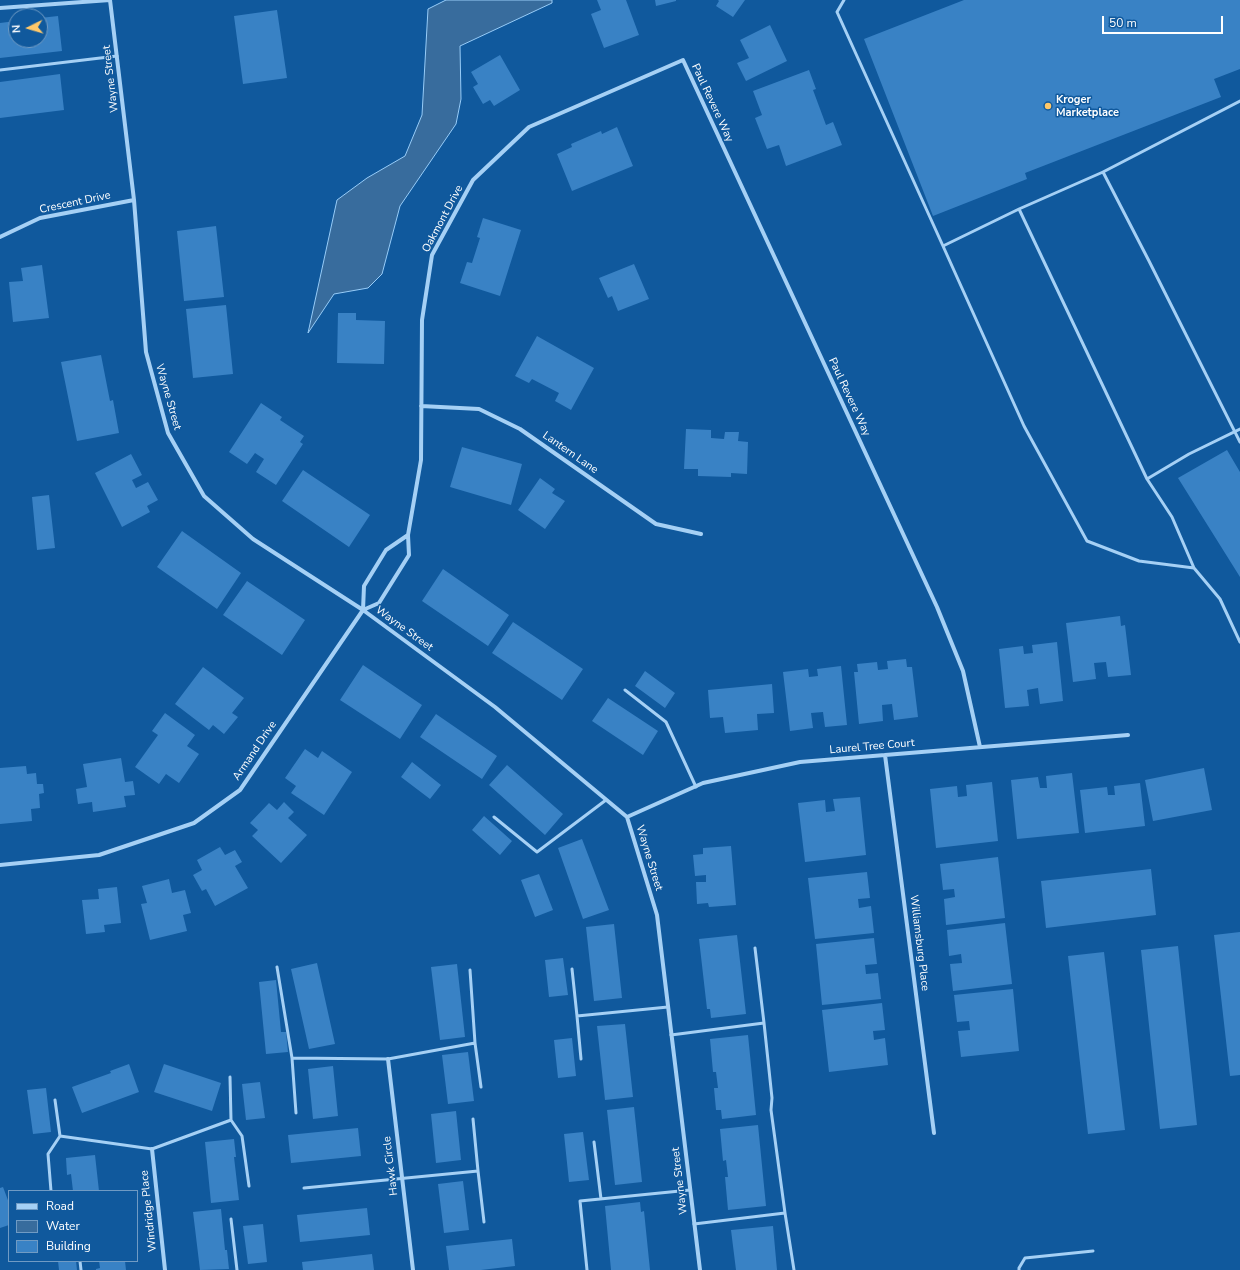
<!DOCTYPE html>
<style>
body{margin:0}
#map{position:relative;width:1240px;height:1270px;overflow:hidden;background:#10599d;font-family:"Nunito Sans",sans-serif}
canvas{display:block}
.legend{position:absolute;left:8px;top:1190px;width:130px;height:72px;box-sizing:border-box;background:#10599d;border:1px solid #709bc4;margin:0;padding:5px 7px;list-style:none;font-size:12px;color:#fff}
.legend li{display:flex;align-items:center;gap:8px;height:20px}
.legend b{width:20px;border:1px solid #709bc4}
.north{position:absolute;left:8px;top:8px;width:40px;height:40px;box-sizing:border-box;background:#10599d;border:1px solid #709bc4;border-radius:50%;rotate:265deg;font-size:11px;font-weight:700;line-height:16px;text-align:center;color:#fff}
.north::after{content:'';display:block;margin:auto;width:14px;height:18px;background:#ffc869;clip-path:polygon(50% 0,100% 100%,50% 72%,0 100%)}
.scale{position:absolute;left:1102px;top:16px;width:121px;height:18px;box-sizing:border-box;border:2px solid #fff;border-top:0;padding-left:5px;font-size:12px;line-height:14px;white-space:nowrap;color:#fff;-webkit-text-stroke:3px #10599d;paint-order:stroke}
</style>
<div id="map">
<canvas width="1240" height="1270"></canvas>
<ul class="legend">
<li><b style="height:5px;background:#a5d0f5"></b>Road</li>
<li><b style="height:11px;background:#386c9d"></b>Water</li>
<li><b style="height:11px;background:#3982c5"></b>Building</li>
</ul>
<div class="north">N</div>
<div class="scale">50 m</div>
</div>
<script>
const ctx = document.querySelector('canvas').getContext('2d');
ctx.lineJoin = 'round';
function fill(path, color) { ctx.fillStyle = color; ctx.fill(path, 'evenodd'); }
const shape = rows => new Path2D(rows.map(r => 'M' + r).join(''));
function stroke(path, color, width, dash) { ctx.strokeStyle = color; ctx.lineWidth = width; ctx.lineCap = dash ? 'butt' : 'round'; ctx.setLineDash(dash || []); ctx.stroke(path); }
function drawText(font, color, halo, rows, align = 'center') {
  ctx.font = font + ' "Nunito Sans",sans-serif'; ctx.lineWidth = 3; ctx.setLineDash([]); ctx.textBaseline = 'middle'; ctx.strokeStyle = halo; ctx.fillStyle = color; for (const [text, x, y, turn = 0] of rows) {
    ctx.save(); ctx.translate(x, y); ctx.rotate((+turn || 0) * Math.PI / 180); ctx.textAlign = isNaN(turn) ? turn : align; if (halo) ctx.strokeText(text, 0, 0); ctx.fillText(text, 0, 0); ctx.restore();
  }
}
const water = shape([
 [446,0,552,0,552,3,460,46,461,99,456,124,400,206,382,274,368,288,334,294,308,333,337,200,367,178,405,156,422,115,428,9,446,0]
]);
fill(water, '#386c9d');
stroke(water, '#97ccf8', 1);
fill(shape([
 [597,0,626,0,639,35,604,48,591,14,601,10],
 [655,0,676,0,676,1,656,6],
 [718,0,745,0,733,17,716,6,719,1],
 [964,0,1240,0,1240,69,1214,79,1221,97,1025,173,1027,179,933,216,864,39],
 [277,10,287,78,243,84,234,16],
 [58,16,62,51,0,58,0,23,16,21,16,40,40,40,40,18],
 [770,25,787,61,746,81,737,63,749,58,740,40],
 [500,55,520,90,494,106,490,100,483,104,473,87,478,84,471,72],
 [809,70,816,89,813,90,826,125,833,122,842,145,786,166,779,145,767,149,755,118,762,115,753,91],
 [60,74,64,110,0,118,0,82],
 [617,127,633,166,572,191,557,154,572,147,571,144,601,131,602,134],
 [483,218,521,230,500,296,460,283,467,262,472,263,480,238,477,237],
 [216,226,224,297,184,301,177,231],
 [634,264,649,299,618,311,612,296,608,298,599,278],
 [42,265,49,318,13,322,9,282,23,281,21,268],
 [226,305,233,374,193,378,186,309],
 [338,313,356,313,356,320,385,321,384,364,337,363],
 [537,336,594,368,571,410,555,401,559,393,532,379,529,383,515,376],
 [101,355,110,401,113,400,119,433,77,441,61,362],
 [261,403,282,417,280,420,304,436,300,442,303,444,276,485,256,472,264,459,255,453,247,464,229,452],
 [686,429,711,430,711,438,724,439,725,432,739,432,738,441,748,442,747,474,731,473,731,477,698,476,698,469,684,469],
 [462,447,522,464,511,505,450,487],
 [1227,450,1240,472,1240,577,1178,478],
 [131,454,142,475,132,480,136,488,148,482,158,500,147,506,150,512,122,527,95,473],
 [303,470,370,515,349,547,282,501],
 [540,478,555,489,552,493,565,501,545,529,518,510],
 [49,495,55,548,37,550,32,497],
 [182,531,241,573,217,609,157,567],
 [443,569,509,615,488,646,422,601],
 [247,581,305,620,282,655,223,615],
 [1120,616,1121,626,1125,625,1131,675,1108,677,1106,662,1094,663,1096,679,1073,682,1066,623],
 [513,622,583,669,562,700,492,653],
 [1057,642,1063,701,1040,704,1038,688,1027,690,1029,706,1005,708,999,649,1023,646,1024,654,1033,653,1032,645],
 [906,659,907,667,912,667,918,717,894,720,892,704,882,705,883,721,859,724,854,672,858,672,857,664,877,662,878,670,888,669,887,661],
 [363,665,422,705,400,739,340,700],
 [841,666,847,725,825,727,823,712,811,713,813,728,790,731,783,672,808,669,809,677,818,676,817,669],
 [203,667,244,698,232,713,238,717,224,734,213,725,209,730,175,704],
 [645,671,675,693,665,708,635,686],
 [772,684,774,713,757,714,758,730,725,733,723,717,710,718,708,690],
 [608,698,658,731,643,755,592,721],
 [165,713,195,735,187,746,199,754,179,783,166,774,159,784,135,767,158,735,152,731],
 [436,714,497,756,482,779,420,737],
 [305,749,318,758,322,751,352,772,324,815,291,793,296,786,285,778],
 [121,758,125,782,133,781,135,795,124,796,126,807,93,812,92,802,78,804,76,789,87,787,83,764],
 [412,762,441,785,430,799,401,777],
 [507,765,563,814,545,835,489,785],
 [26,766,27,774,36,773,37,784,43,784,44,793,39,794,40,808,31,809,32,821,0,824,0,768],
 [1204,768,1212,810,1153,821,1145,780],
 [1072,773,1079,833,1017,839,1011,780,1038,777,1040,788,1047,788,1046,776],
 [992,782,998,841,936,848,930,789,957,786,958,797,967,796,966,785],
 [1140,783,1145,826,1085,833,1080,790,1107,787,1108,795,1115,795,1114,786],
 [860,797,866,855,805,862,798,803,825,800,826,812,835,811,833,799],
 [284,802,294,812,288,818,307,835,281,863,252,836,258,830,250,823,269,803,277,810],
 [484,816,512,841,500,855,472,830],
 [582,839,609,910,583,919,558,848],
 [731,846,736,905,709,907,708,903,697,904,696,882,706,882,706,875,695,876,693,855,703,854,703,848],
 [220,847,225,855,235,850,242,862,235,866,248,888,215,906,206,889,202,891,193,875,202,870,197,860],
 [998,857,1005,918,946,925,944,899,955,897,954,889,943,890,940,864],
 [1151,869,1156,915,1046,928,1041,881],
 [867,872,870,898,858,899,859,908,871,906,874,933,815,939,808,878],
 [539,874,553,910,535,917,521,880],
 [169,879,172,893,185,890,191,913,183,915,187,931,150,940,141,904,147,903,142,886],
 [117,887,121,923,104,925,105,932,86,934,82,900,99,899,98,889],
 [1005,923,1012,984,953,991,950,964,962,963,961,954,949,956,947,930],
 [614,924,622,998,594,1001,586,927],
 [1240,932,1240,1075,1230,1076,1214,935],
 [737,935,746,1014,711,1018,710,1009,707,1009,699,939],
 [874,938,877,964,865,965,866,974,878,973,881,999,822,1005,816,944],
 [1178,946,1197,1125,1160,1129,1141,950],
 [1104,952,1125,1130,1088,1134,1068,956],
 [563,958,568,995,549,997,545,960],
 [317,963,335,1044,309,1049,291,969],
 [457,964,465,1037,440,1040,431,967],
 [276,980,281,1032,286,1032,288,1052,266,1054,259,982],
 [1013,989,1019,1051,961,1057,958,1031,970,1030,969,1021,957,1022,954,995],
 [882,1003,885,1030,873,1031,874,1040,885,1038,888,1065,829,1072,822,1010],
 [625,1024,633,1097,605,1100,597,1026],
 [748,1035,756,1115,722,1119,721,1110,716,1110,714,1088,718,1088,716,1072,713,1072,710,1039],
 [572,1038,576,1076,558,1078,554,1040],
 [468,1052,474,1101,448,1104,442,1055],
 [129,1064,139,1092,82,1113,72,1087,111,1073,110,1071],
 [164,1064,221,1083,212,1111,154,1092],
 [333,1066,338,1116,313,1119,308,1069],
 [260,1082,265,1118,246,1120,242,1084],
 [46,1088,51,1132,33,1134,27,1090],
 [634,1107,642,1182,615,1185,607,1110],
 [456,1111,461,1160,436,1163,431,1114],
 [758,1125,766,1206,728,1210,725,1177,728,1177,726,1160,723,1161,720,1129],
 [358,1128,361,1156,291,1163,288,1135],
 [583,1132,589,1180,569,1182,564,1134],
 [234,1139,236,1157,234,1157,239,1200,211,1203,205,1142],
 [95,1155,99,1191,73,1191,71,1174,67,1175,66,1158],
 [463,1181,469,1230,444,1233,438,1184],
 [3,1187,9,1203,9,1225,0,1228,0,1188],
 [640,1202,641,1212,644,1211,650,1270,611,1270,605,1206],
 [367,1208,370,1235,300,1242,297,1215],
 [221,1209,225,1250,227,1250,229,1269,200,1270,193,1212],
 [263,1224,267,1262,248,1264,243,1226],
 [773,1226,777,1270,736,1270,731,1230],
 [512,1239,515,1266,481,1270,449,1270,446,1246],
 [372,1254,374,1270,303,1270,302,1262],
 [58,1261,76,1261,77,1270,59,1270],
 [99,1261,125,1261,126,1270,96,1270,96,1269,100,1268]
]), '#3982c5');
stroke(shape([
 [844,0,837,12,943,246],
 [0,70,117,56],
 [1240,101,1103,172,1019,209,943,246,1024,426,1087,541,1139,561,1194,568,1220,599,1240,642],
 [1103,172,1149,261,1240,442],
 [1019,209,1147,479,1172,517,1194,568],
 [1147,479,1189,454,1240,429],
 [625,690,666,722,696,787],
 [494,817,537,852,606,800],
 [277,967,292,1058],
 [572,969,577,1016],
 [764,1023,772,1098,771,1110,785,1213],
 [671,1035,764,1023,755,948],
 [475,1043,481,1087],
 [581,1059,577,1016,668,1007],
 [55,1100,60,1136],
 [296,1113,292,1058,388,1059,475,1043,470,970],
 [231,1120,242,1136,249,1186],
 [594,1142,601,1199],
 [478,1171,484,1222],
 [304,1188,478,1171,473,1119],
 [51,1191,48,1154,60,1136,152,1149,231,1120,230,1077],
 [231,1219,237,1270],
 [694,1224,785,1213,794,1270],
 [80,1261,81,1270],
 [587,1270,580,1201,690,1190],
 [1019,1270,1019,1268,1025,1258,1093,1251]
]), '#a5d0f5', 3);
stroke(shape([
 [0,8,110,0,134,200,146,352,168,433,204,496,253,539,363,610,495,707,627,817,657,915,700,1270],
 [0,237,40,218,134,200],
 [421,406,479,409,520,429,656,524,701,534],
 [363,610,379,603,409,555,408,535,421,460,422,320,432,255,473,180,529,127,683,60,937,607,963,671,980,747],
 [363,610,364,586,386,550,408,535],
 [885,755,934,1133],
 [627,817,703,783,800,762,1128,735],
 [0,865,99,855,194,823,240,790,363,610],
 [388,1059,413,1270],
 [152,1149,165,1270]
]), '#a5d0f5', 4);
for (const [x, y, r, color] of [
 [1048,106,4,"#ffc869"]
]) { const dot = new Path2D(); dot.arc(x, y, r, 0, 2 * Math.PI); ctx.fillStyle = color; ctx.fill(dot); stroke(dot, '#10599d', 1.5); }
drawText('11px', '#fff', '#10599d', [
 ["Wayne Street",111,79,-97],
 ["Paul Revere Way",712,103,65],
 ["Crescent Drive",75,203,-12],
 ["Oakmont Drive",443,219,-62],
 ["Wayne Street",168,397,74],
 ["Paul Revere Way",849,397,65],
 ["Lantern Lane",570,453,35],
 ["Wayne Street",404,629,36],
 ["Laurel Tree Court",872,747,-5],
 ["Armand Drive",255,751,-56],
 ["Wayne Street",649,858,73],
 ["Williamsburg Place",919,943,83],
 ["Hawk Circle",391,1166,-97],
 ["Wayne Street",680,1181,-97],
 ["Windridge Place",149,1211,-96]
]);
drawText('bold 11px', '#fff', '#10599d', [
 ["Kroger",1056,100],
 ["Marketplace",1056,113]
], 'left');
</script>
